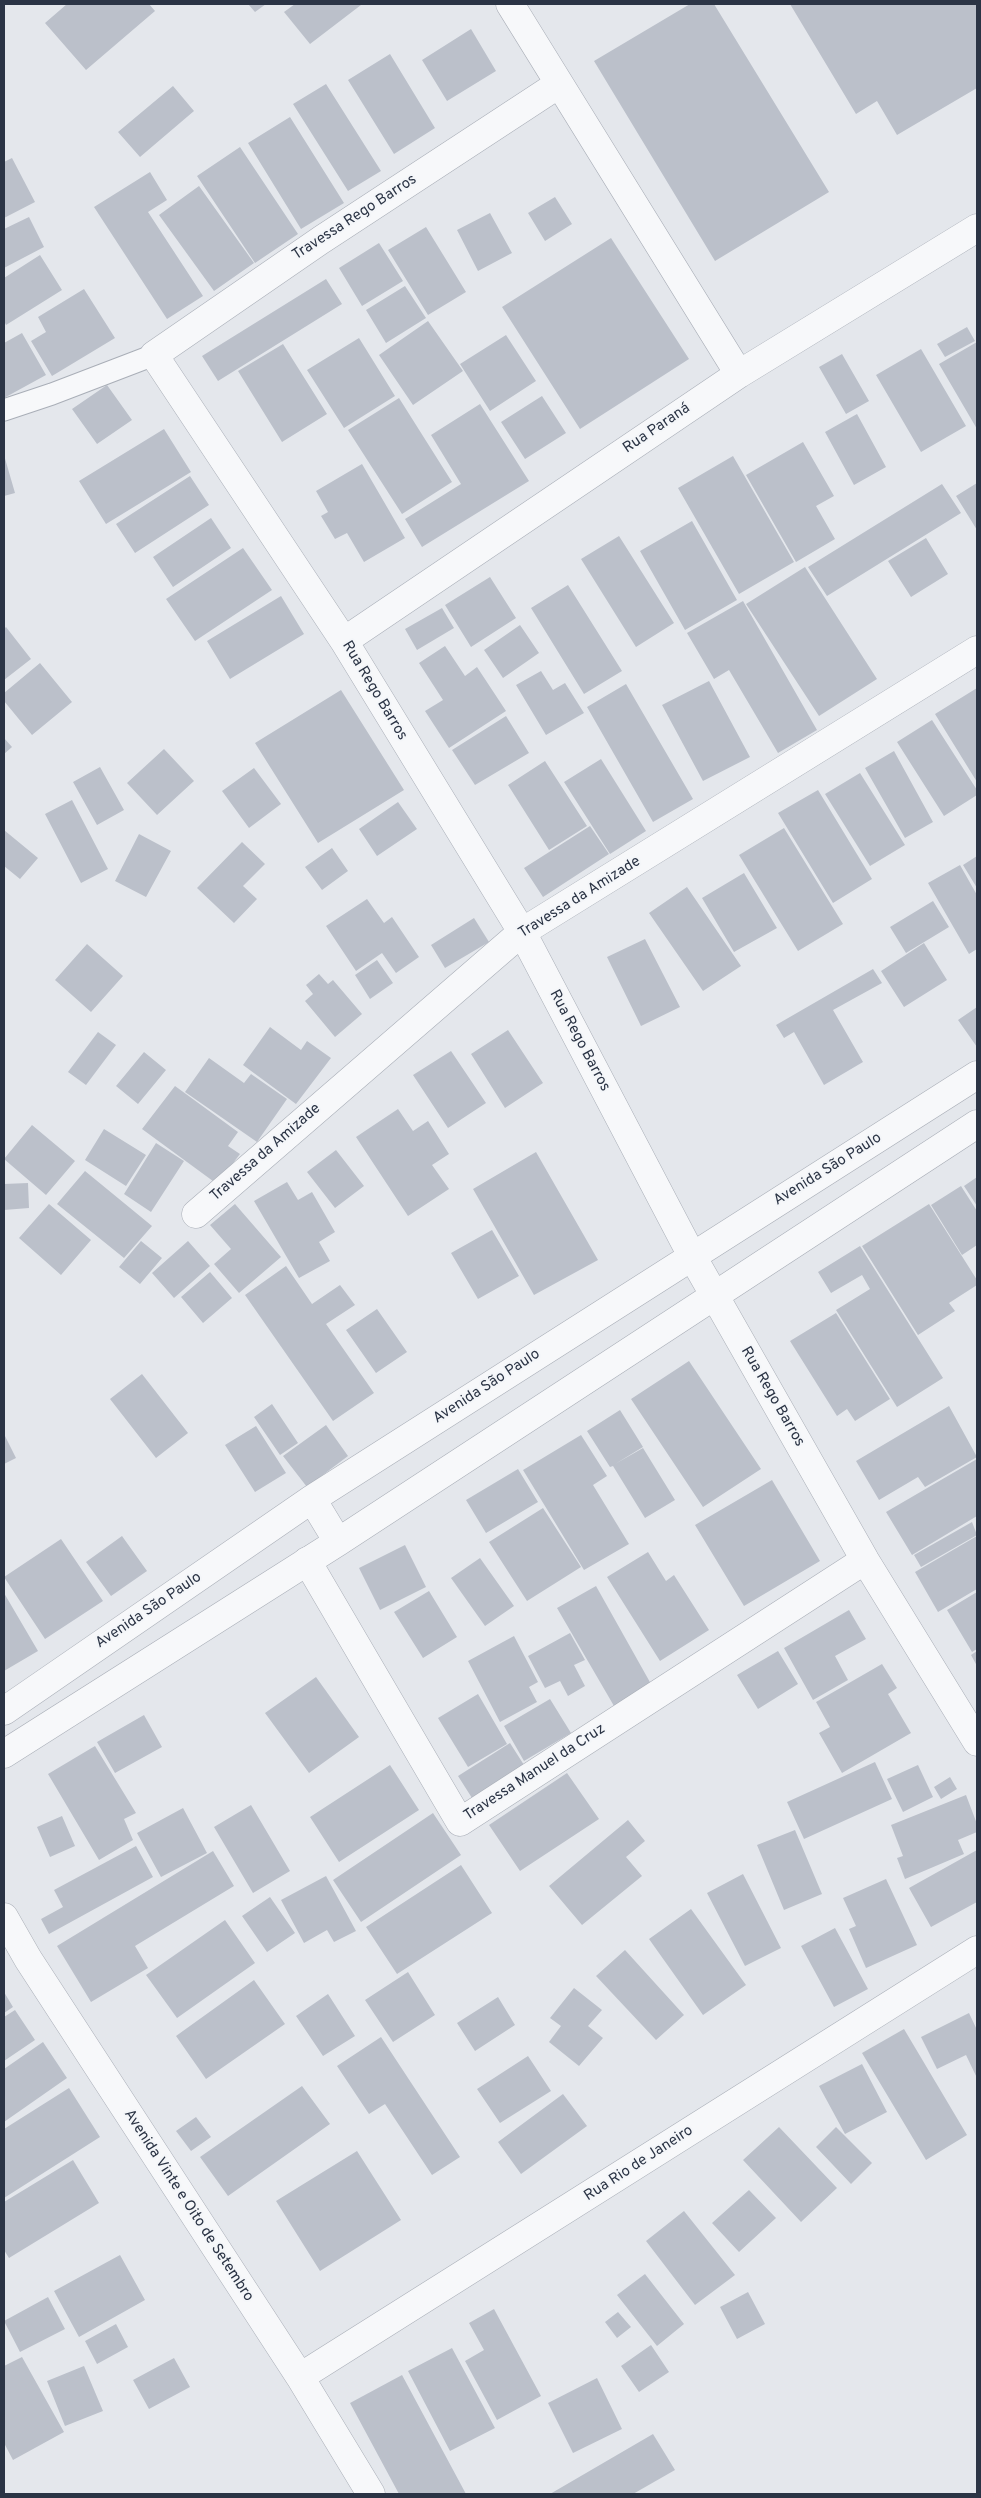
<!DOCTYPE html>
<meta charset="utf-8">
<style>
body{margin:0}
#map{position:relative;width:981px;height:2498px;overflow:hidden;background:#e4e7ec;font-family:Overpass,sans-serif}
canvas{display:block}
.frame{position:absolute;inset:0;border:5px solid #2b3445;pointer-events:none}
</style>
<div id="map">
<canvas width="981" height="2498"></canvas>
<div class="frame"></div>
</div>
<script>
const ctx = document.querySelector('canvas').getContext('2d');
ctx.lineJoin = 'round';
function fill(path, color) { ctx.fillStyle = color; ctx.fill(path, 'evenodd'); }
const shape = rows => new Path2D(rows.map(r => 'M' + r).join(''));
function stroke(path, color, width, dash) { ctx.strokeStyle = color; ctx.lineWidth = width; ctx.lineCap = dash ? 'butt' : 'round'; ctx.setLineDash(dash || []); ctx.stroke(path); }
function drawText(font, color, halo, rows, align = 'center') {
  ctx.font = font + ' Overpass,sans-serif'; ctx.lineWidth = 4; ctx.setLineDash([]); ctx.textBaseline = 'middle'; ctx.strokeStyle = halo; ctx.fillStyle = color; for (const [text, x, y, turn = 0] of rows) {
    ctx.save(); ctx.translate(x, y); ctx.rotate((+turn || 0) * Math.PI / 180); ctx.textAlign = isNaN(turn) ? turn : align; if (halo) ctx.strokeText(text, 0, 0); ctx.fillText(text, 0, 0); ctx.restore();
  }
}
fill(shape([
 [67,4,149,4,155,11,86,70,45,23],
 [248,4,266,4,255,12],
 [295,4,359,4,361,5,310,44,284,12],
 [690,4,714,4,829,192,715,261,594,61],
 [790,4,977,4,977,88,897,135,877,101,856,114],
 [471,29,496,71,447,101,422,60],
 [390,54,435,128,394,154,348,80],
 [326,84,381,171,348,191,293,104],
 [173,86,194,111,140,157,118,132],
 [290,117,344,203,301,229,248,143],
 [240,147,298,234,255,263,197,176],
 [12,158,35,202,4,218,4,162],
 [150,172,167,200,148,212,203,296,167,319,94,207],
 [199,186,254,263,214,291,159,215],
 [555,197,572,224,545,241,528,213],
 [490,213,512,253,478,271,457,230],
 [29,217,44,247,4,268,4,229],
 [426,227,466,292,428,315,388,250],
 [611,238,689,359,580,429,502,307],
 [379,243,403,281,362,306,339,268],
 [40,255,62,290,6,325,4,321,4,278],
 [326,279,342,304,218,381,202,356],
 [405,286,426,318,386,343,366,310],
 [84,289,115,338,52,376,31,341,46,332,38,317],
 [428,321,463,371,413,405,379,355],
 [967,327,975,341,945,357,937,344],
 [22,333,46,375,4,398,4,343],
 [506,335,536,381,490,411,460,364],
 [359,338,395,396,344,428,307,370],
 [977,342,977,429,939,364],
 [283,344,327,414,282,442,238,371],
 [921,349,966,426,921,452,876,375],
 [842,354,869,401,846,414,819,367],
 [107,385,132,420,97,444,72,409],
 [542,396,566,433,525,459,501,422],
 [399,398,452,482,402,514,348,430],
 [480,404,529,481,422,547,405,519,461,484,431,435],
 [857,414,886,467,854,485,825,432],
 [164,429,191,472,106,524,79,481],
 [803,442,834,496,816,506,835,539,796,562,746,475],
 [4,455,15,493,4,496],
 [733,456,794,562,739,594,678,488],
 [362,464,405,538,364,562,347,533,335,539,321,516,328,512,316,491],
 [190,476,209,505,135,553,116,524],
 [977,483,977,530,956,496],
 [942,484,961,513,827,596,808,567],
 [211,518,231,548,173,587,153,557],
 [692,521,737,600,685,630,640,551],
 [619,536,674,623,636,647,581,559],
 [926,538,948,574,911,597,888,561],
 [243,548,272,590,195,641,166,599],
 [805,567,877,679,819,716,746,604],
 [490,577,516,618,471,647,445,605],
 [568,585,622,671,584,694,531,608],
 [281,596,304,634,230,679,207,641],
 [743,601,817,730,778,753,729,670,714,679,687,633],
 [442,608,454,628,417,650,405,629],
 [520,625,539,653,503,678,484,650],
 [6,627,31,659,4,680,4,629],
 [445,646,465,676,477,667,506,711,449,748,425,711,443,700,419,663],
 [40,663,72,702,32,735,4,701,4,693],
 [541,671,553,690,565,683,584,713,546,735,516,685],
 [709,681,750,757,703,781,662,705],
 [626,684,693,799,653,822,587,707],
 [977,688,977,782,935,714],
 [341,690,404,790,318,843,255,743],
 [506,716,529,753,475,785,452,750],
 [932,720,977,790,977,795,944,816,897,742],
 [4,738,12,747,4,754],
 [164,749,194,781,157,815,127,783],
 [894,751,933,822,905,838,865,768],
 [601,759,646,831,610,854,564,782],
 [545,761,587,826,549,850,508,785],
 [100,767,124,810,97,825,73,782],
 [254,768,281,804,249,828,222,791],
 [860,773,905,845,870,866,825,794],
 [818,790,872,879,833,903,778,813],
 [72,800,108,869,81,883,45,814],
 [398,802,417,829,377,856,359,829],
 [590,826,609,854,543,897,524,868],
 [784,828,843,924,798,951,739,855],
 [4,830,38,858,20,879,4,866],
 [139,834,171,851,146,897,115,881],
 [242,842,265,864,243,886,257,899,234,923,197,888],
 [332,848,348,871,322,890,305,867],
 [977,856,977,888,963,865],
 [960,865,977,895,977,949,969,954,928,883],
 [744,873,777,928,734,952,702,898],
 [687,887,741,966,703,991,649,913],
 [367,899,384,923,392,917,419,957,396,973,382,953,356,971,326,926],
 [933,901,949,927,906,953,890,927],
 [474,918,489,942,445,968,431,945],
 [645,939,680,1007,641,1026,607,957],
 [924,943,947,980,904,1007,881,971],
 [87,944,123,976,91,1012,55,980],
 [377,960,393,983,370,999,355,975],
 [873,969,882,983,833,1010,863,1062,824,1085,794,1032,784,1038,776,1025],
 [319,974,328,984,333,980,362,1014,335,1037,305,1001,313,994,306,985],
 [977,1007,977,1047,958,1020],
 [270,1027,301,1050,307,1041,331,1058,296,1104,243,1065],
 [508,1030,543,1083,505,1108,471,1054],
 [98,1032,116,1045,86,1085,68,1072],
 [451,1051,486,1103,448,1128,413,1075],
 [144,1052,166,1070,138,1104,116,1086],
 [209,1058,244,1083,251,1074,287,1099,257,1142,185,1092],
 [175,1086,238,1132,228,1146,240,1154,217,1184,142,1129],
 [398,1109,413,1131,428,1121,449,1154,432,1165,449,1189,408,1216,356,1137],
 [32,1125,75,1161,46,1195,4,1159],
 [104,1129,146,1155,126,1186,85,1160],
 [156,1143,184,1161,151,1212,124,1194],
 [336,1150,364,1186,335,1208,307,1172],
 [536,1152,598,1260,534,1295,473,1189],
 [85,1171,152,1226,124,1258,57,1204],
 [977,1177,977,1206,964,1186],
 [287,1182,298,1200,312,1192,335,1232,319,1242,330,1261,299,1278,254,1201],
 [28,1183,29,1208,4,1210,4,1184],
 [961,1186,977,1211,977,1245,962,1255,931,1205],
 [49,1204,91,1240,61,1275,19,1238],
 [235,1204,281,1257,239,1293,214,1264,231,1249,210,1225],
 [929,1204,977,1280,977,1285,949,1303,955,1311,918,1335,862,1246],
 [492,1230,519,1276,478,1299,451,1253],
 [141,1241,162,1258,140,1284,119,1267],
 [188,1241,210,1266,174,1298,152,1273],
 [860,1246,943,1378,897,1407,836,1310,870,1289,862,1275,831,1293,818,1272],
 [286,1266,312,1304,340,1285,355,1305,326,1324,374,1393,333,1421,245,1295],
 [210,1272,232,1298,203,1323,181,1297],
 [377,1309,407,1352,376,1373,346,1330],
 [836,1313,890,1399,855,1421,847,1409,837,1416,790,1341],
 [689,1361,761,1469,703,1507,631,1399],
 [142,1374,188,1433,156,1458,110,1399],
 [272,1404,298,1443,280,1455,254,1417],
 [949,1406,977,1457,925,1487,918,1477,879,1500,856,1461],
 [620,1410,643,1447,615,1464,643,1448,675,1500,645,1518,613,1466,610,1467,587,1431],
 [326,1425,348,1456,307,1487,283,1456],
 [256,1426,286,1473,255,1492,225,1445],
 [4,1434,16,1458,4,1464],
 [581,1435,607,1476,593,1485,629,1544,584,1570,523,1470],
 [977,1459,977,1516,912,1555,886,1512],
 [518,1469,538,1502,486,1533,466,1500],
 [772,1480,820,1561,744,1606,695,1525],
 [543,1508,581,1567,527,1601,489,1542],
 [972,1522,977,1535,921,1567,914,1555],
 [122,1536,147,1571,111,1596,86,1562],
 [977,1536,977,1589,938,1612,915,1572],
 [61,1539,103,1601,45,1639,4,1577],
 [405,1545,426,1587,380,1610,359,1568],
 [648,1552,666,1581,674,1575,709,1630,660,1661,607,1577],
 [480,1558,514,1606,485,1626,451,1578],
 [596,1586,651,1684,614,1706,557,1608],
 [429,1591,457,1637,423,1658,394,1612],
 [977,1592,977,1649,972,1652,947,1610],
 [4,1593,38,1651,4,1671],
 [849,1610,866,1639,835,1656,848,1680,813,1700,784,1648],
 [570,1633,585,1660,574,1665,585,1686,568,1696,560,1681,545,1688,528,1656],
 [514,1636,538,1682,529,1687,537,1702,500,1722,468,1661],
 [778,1651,798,1684,758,1709,737,1675],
 [977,1651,977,1666,971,1655],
 [882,1664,897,1688,888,1694,911,1733,842,1773,819,1733,830,1727,816,1702],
 [316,1677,359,1737,309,1773,265,1713],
 [478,1694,507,1744,468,1767,438,1718],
 [550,1699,571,1733,524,1761,504,1726],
 [144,1715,162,1747,115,1773,97,1742],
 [510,1743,524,1765,472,1798,458,1776],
 [95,1746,136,1813,124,1819,133,1840,99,1860,48,1774],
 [875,1762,892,1799,804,1839,787,1802],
 [390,1765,419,1810,339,1862,310,1817],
 [918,1765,933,1797,903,1812,887,1779],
 [567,1773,599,1819,520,1871,489,1825],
 [950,1777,957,1789,941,1799,934,1787],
 [966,1795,977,1824,977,1832,958,1840,964,1854,905,1879,897,1858,903,1856,891,1825],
 [251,1805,290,1871,253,1893,214,1827],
 [183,1808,207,1853,161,1877,137,1833],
 [433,1813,461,1855,361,1922,333,1880],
 [62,1816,75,1846,50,1857,37,1827],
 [628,1820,645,1841,626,1857,642,1876,582,1925,549,1886],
 [795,1830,822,1894,784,1910,757,1845],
 [136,1846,153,1877,49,1934,41,1919,63,1907,54,1890],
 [977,1850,977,1902,931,1927,909,1888],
 [213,1851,234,1886,135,1946,148,1968,91,2002,57,1946],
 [461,1865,492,1913,397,1974,366,1927],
 [743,1874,781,1948,745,1966,707,1893],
 [326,1876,356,1931,334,1942,327,1930,304,1943,281,1900],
 [886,1879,917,1945,866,1968,849,1929,856,1926,843,1898],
 [270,1897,295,1933,267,1952,242,1916],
 [691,1909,746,1985,703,2015,649,1939],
 [225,1920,255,1963,177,2018,146,1975],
 [835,1928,868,1989,834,2007,801,1946],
 [625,1950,684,2015,656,2040,596,1976],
 [408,1972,435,2015,393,2042,365,2000],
 [254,1980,285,2024,206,2079,176,2036],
 [574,1988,602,2010,588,2026,603,2038,579,2066,549,2042,561,2026,550,2018],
 [4,1992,13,2007,4,2013],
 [328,1994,355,2036,323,2056,296,2016],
 [498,1997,515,2025,475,2051,457,2023],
 [15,2010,35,2040,4,2061,4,2017],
 [969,2013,977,2030,977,2078,966,2055,937,2069,921,2037],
 [904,2029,967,2135,926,2160,862,2053],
 [381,2037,460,2157,432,2175,385,2104,369,2114,337,2066],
 [43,2042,67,2078,4,2122,4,2069],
 [528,2056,551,2091,500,2123,477,2089],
 [862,2064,887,2112,845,2134,819,2086],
 [302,2086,330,2124,228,2196,200,2157],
 [69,2088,100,2137,4,2198,4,2129],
 [563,2094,587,2126,521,2174,498,2142],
 [196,2117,211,2137,191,2151,176,2131],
 [779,2127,837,2188,801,2222,743,2160],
 [836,2127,872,2163,851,2184,816,2147],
 [357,2151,401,2220,320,2271,276,2201],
 [73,2160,99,2203,9,2258,4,2250,4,2202],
 [749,2190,776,2218,739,2252,712,2223],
 [684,2211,735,2275,695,2305,646,2241],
 [120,2255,145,2300,79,2337,54,2291],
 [645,2274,684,2324,657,2346,617,2295],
 [748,2292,765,2324,737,2339,720,2307],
 [48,2297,65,2329,20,2352,4,2321],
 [494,2309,541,2396,497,2420,465,2361,484,2350,469,2323],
 [618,2312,631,2327,617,2338,605,2322],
 [116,2324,128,2347,97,2364,85,2341],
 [651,2345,669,2372,639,2392,621,2366],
 [452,2348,495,2428,450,2451,408,2371],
 [22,2357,64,2432,13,2460,4,2443,4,2366],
 [174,2358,190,2387,149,2409,133,2380],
 [84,2366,103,2411,65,2426,47,2381],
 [402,2375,466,2494,399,2494,350,2403],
 [597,2378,622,2429,573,2453,548,2403],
 [653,2434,675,2470,633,2494,550,2494]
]), '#bbc0ca');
const service = shape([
 [4,410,52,394,154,355]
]);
const minor = shape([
 [510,4,739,374],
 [559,84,321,240,154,355,344,641,522,932,692,1256,865,1560,977,1742],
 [344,641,739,374,977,228],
 [196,1214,522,932,977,650],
 [307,1561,460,1822,865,1560],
 [4,1917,28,1959,300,2377,371,2494],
 [300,2377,977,1950]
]);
const tertiary = shape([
 [312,1499,338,1542],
 [4,1711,312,1499,977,1075],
 [4,1754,338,1542,977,1124]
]);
stroke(service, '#a9aeb7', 23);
stroke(minor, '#a9aeb7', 29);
stroke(tertiary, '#a9aeb7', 29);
stroke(service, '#f7f8fa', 21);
stroke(minor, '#f7f8fa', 28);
stroke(tertiary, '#f7f8fa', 28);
drawText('15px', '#2b3445', '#f4f6f9', [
 ["Travessa Rego Barros",355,218,-33],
 ["Rua Paraná",657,429,-34],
 ["Rua Rego Barros",374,691,59],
 ["Travessa da Amizade",580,898,-32],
 ["Rua Rego Barros",579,1041,62],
 ["Travessa da Amizade",266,1153,-41],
 ["Avenida São Paulo",828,1170,-32],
 ["Avenida São Paulo",487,1387,-33],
 ["Rua Rego Barros",772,1397,60],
 ["Avenida São Paulo",149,1611,-34],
 ["Travessa Manuel da Cruz",535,1773,-33],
 ["Rua Rio de Janeiro",639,2164,-33],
 ["Avenida Vinte e Oito de Setembro",188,2206,57]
]);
</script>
